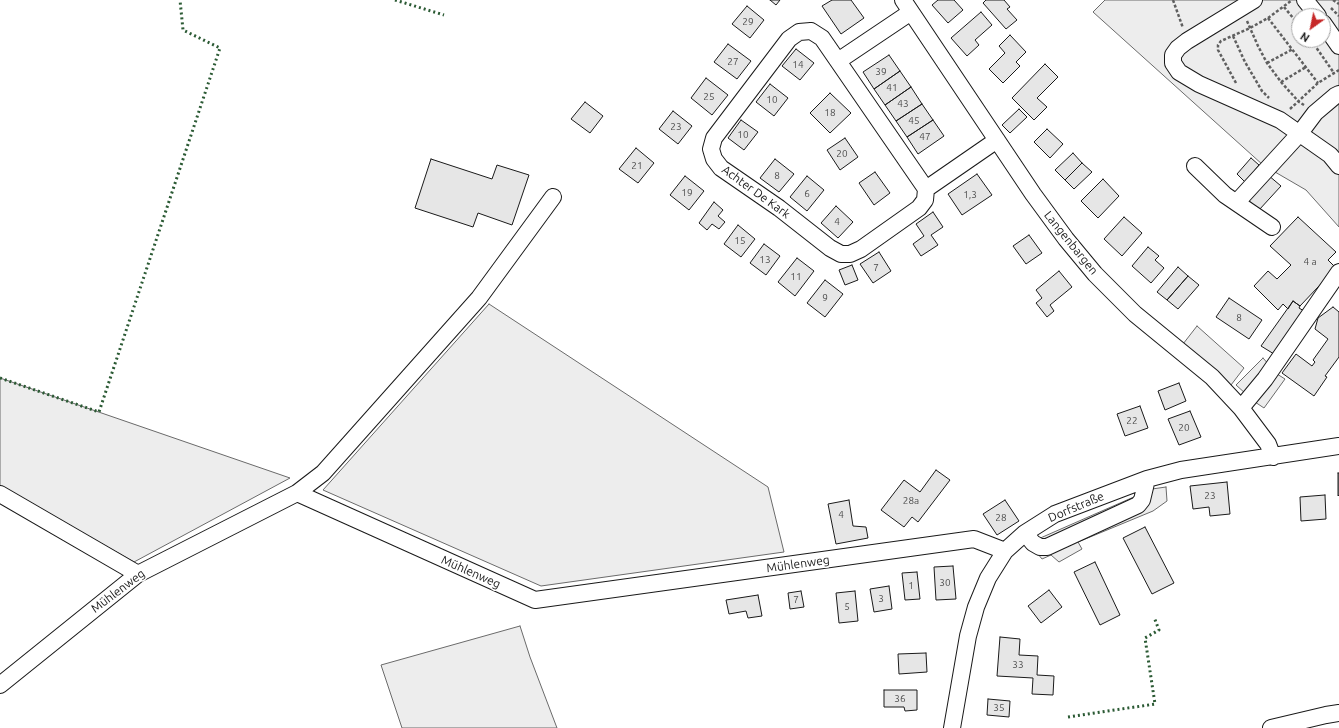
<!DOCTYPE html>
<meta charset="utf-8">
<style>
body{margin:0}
#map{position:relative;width:1339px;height:728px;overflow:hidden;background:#fff;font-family:Ubuntu,sans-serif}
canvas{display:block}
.north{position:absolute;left:1291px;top:8px;width:40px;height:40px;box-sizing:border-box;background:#fff;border:1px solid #a3a3a3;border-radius:50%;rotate:213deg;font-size:11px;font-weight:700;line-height:16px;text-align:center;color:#1a1a1a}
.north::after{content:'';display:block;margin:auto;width:14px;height:18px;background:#c62828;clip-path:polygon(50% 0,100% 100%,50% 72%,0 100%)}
</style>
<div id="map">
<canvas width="1339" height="728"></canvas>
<div class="north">N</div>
</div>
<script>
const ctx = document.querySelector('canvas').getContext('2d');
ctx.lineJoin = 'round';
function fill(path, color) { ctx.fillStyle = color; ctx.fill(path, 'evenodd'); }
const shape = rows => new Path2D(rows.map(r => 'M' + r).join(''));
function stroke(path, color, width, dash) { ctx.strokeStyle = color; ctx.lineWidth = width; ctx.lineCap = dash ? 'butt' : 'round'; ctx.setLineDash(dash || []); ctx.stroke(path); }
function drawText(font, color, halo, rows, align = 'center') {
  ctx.font = font + ' Ubuntu,sans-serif'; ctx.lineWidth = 3; ctx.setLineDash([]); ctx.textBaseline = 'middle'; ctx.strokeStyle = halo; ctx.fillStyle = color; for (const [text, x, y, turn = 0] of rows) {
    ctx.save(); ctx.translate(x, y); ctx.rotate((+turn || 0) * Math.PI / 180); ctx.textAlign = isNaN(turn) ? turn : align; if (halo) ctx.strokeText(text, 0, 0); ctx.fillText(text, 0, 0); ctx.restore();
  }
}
const built = shape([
 [1105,0,1339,0,1339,227,1306,190,1263,165,1093,12,1105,0],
 [1299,16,1323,16,1323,40,1299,40,1299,16],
 [489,304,768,487,784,552,541,586,323,490,489,304],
 [1197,326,1244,368,1231,385,1183,344,1197,326],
 [1263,358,1277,374,1285,379,1264,408,1255,402,1236,385,1263,358],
 [0,378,290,478,134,562,0,486,0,378],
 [1166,487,1167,501,1153,511,1078,542,1082,549,1059,562,1051,555,1042,559,1029,543,1152,489,1166,487],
 [520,626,530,657,557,728,402,728,381,665,520,626]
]);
fill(built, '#ededed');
stroke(built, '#6a6a6a', 1);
const building = shape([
 [770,0,780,0,776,5,770,0],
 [832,0,851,0,864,18,841,34,822,6,832,0],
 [938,0,954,0,963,10,948,23,932,5,938,0],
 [986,0,1004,0,1010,7,1007,9,1017,20,1006,29,983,3,986,0],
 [747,6,764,20,750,38,732,24,747,6],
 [981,12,992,25,975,40,979,45,967,56,951,38,981,12],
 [1010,35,1026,52,1016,62,1020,66,1003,83,989,69,1005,53,999,46,1010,35],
 [728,44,751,61,737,79,714,62,728,44],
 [796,49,814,63,800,80,782,66,796,49],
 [889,55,900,71,874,89,863,72,889,55],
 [1045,64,1058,77,1037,98,1047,107,1034,120,1012,98,1045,64],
 [900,71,911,87,885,105,874,89,900,71],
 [706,78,728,95,712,115,691,98,706,78],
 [770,84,788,98,774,116,756,102,770,84],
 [911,87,922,104,896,121,885,105,911,87],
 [830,93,851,113,830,133,810,113,830,93],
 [585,102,603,116,590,133,571,119,585,102],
 [922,104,933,120,907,137,896,121,922,104],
 [1019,109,1027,117,1010,133,1002,125,1019,109],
 [673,111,692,126,678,144,659,129,673,111],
 [741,120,758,132,744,150,728,138,741,120],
 [933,120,944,136,918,154,907,137,933,120],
 [1047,129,1063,144,1050,158,1034,142,1047,129],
 [845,138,858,157,840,170,827,150,845,138],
 [636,148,654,163,638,183,619,169,636,148],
 [1073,153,1082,163,1065,180,1055,170,1073,153],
 [1251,158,1259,165,1245,182,1237,174,1251,158],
 [431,159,492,179,497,165,529,175,512,225,478,213,473,227,415,208,431,159],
 [775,159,794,174,779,192,760,178,775,159],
 [1082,163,1092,172,1074,189,1065,180,1082,163],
 [875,172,890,193,874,205,859,183,875,172],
 [977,174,992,195,962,215,948,194,977,174],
 [1268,175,1281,186,1259,210,1247,199,1268,175],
 [685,176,704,191,689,210,670,195,685,176],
 [807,176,824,190,807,211,790,197,807,176],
 [1103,179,1119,196,1098,218,1081,201,1103,179],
 [714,202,723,210,718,216,725,222,719,229,712,224,707,230,699,223,714,202],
 [836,206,853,222,838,238,821,223,836,206],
 [933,212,943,227,931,235,938,245,921,256,913,244,924,236,916,224,933,212],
 [1124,217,1142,233,1122,256,1104,239,1124,217],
 [1298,217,1336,252,1328,260,1336,268,1300,306,1293,301,1288,309,1283,304,1278,310,1254,286,1268,271,1277,279,1291,265,1270,246,1298,217],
 [738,225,755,239,741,257,724,244,738,225],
 [1029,235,1042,253,1026,264,1013,246,1029,235],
 [764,244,780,256,766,275,750,263,764,244],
 [1148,247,1159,256,1155,260,1164,268,1151,283,1132,266,1148,247],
 [879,252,891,271,873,283,860,264,879,252],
 [797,258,814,271,795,296,778,282,797,258],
 [852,265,858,280,845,285,839,270,852,265],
 [1178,267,1188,276,1167,300,1157,292,1178,267],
 [1059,271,1072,287,1050,305,1054,311,1047,317,1036,303,1042,298,1036,290,1059,271],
 [1188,276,1199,285,1178,309,1167,300,1188,276],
 [825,280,843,294,825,317,807,303,825,280],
 [1229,298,1262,320,1249,339,1216,317,1229,298],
 [1293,301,1300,306,1299,308,1304,311,1274,354,1261,346,1293,301],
 [1333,307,1339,312,1339,357,1325,376,1327,377,1314,396,1282,373,1296,354,1312,366,1315,362,1313,360,1328,339,1315,329,1318,318,1333,307],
 [1179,383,1186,401,1165,410,1158,391,1179,383],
 [1140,406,1148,428,1125,436,1117,414,1140,406],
 [1190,411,1201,437,1179,445,1168,419,1190,411],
 [936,470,950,480,918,522,912,517,904,527,881,510,904,480,920,492,936,470],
 [1338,473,1339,473,1339,495,1338,496,1338,473],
 [1227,482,1230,514,1210,516,1209,507,1193,509,1190,486,1227,482],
 [1325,495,1326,519,1301,521,1300,497,1325,495],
 [849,500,853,526,866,527,868,538,836,544,828,504,849,500],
 [1005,500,1019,521,997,535,983,514,1005,500],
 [1145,527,1174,583,1152,594,1123,538,1145,527],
 [1095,562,1120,615,1100,625,1074,572,1095,562],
 [953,566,956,599,936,600,934,567,953,566],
 [917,572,920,599,905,600,902,573,917,572],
 [889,586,892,609,874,612,870,589,889,586],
 [1049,590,1062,607,1041,623,1028,606,1049,590],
 [801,591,804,607,790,609,788,593,801,591],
 [855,591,858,621,839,623,836,593,855,591],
 [758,595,762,616,748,618,746,611,729,614,726,600,758,595],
 [1000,637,1020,639,1019,655,1038,656,1037,675,1054,676,1053,695,1032,694,1033,678,997,676,1000,637],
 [926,653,927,672,899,674,898,654,926,653],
 [884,690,917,690,917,710,905,711,904,707,884,707,884,690],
 [988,699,1010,701,1009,717,987,715,988,699]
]);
fill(building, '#e6e6e6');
stroke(building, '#1a1a1a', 1);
const minor = shape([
 [903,0,1033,194,1066,239,1095,274,1135,314,1212,377,1241,408,1268,444,1273,457],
 [1254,0,1187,41,1178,48,1173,55,1173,63,1179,72,1199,84,1280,120,1330,155,1339,166],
 [1305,0,1318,16],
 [1323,23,1339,46],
 [811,31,822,38,926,189,925,200,919,208,861,249,850,254,841,254,830,248,779,208,721,168,714,159,711,149,714,138,789,39,799,32,811,31],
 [838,61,911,12],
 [1195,166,1225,195,1272,227],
 [926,189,997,140],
 [1237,202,1300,133,1315,113,1335,96,1339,94],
 [1241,408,1265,379,1339,272],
 [297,493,323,473,479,298,553,197],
 [0,494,138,574],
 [1025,533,1033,543,1040,547,1047,547,1138,505,1142,500,1147,479],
 [0,685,138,574,297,493,535,600,974,539,1005,551],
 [952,728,968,636,976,607,988,578,1005,551,1025,533,1055,514,1147,479,1181,470,1339,446],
 [1271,728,1326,715,1339,713]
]);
stroke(minor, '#1a1a1a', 18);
stroke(shape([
 [1173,0,1183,28],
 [1333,0,1339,4],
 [1284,7,1299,25],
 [1331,8,1339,16],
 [1268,18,1318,83],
 [1247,21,1258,46,1267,63,1281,82,1299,102,1304,105],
 [1233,36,1245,62,1262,91,1269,98],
 [1311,40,1334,73],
 [1267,63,1293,49],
 [1281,82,1306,67],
 [1236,83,1218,50,1218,45,1221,41,1250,28,1268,18,1291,1],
 [1290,109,1318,83,1339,70]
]), '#5f5f5f', 2.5, [3, 2]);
stroke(minor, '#fff', 16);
stroke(shape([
 [395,0,444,15],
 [0,378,99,412,220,48,183,30,180,0],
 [1068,717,1155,704,1145,638,1159,630,1154,617]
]), '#2b5a34', 3, [2, 3]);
drawText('10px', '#4d4d4d', null, [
 ["29",748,22],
 ["27",733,62],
 ["14",798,65],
 ["39",881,72],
 ["41",892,88],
 ["25",709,97],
 ["10",772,100],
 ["43",903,104],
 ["18",830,113],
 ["45",914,121],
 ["23",676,127],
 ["10",743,135],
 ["47",925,137],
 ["20",842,154],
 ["21",637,166],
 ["8",777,176],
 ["19",687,193],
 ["6",807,194],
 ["1,3",970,195],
 ["4",837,222],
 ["15",740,241],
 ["13",765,260],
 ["4 a",1310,262],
 ["7",876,268],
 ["11",796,277],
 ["9",825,298],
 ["8",1239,318],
 ["22",1132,421],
 ["20",1184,428],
 ["23",1210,496],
 ["28a",911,501],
 ["4",841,515],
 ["28",1001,518],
 ["30",945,583],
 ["1",911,586],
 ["3",881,599],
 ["7",796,600],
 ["5",847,607],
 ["33",1018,665],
 ["36",900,699],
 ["35",999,708]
]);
drawText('12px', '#1a1a1a', '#fff', [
 ["Achter De Kark",756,192,36],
 ["Langenbargen",1071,243,51],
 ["Dorfstraße",1076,507,-23],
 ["Mühlenweg",798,564,-8],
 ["Mühlenweg",471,572,24],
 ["Mühlenweg",118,591,-37]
]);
</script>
